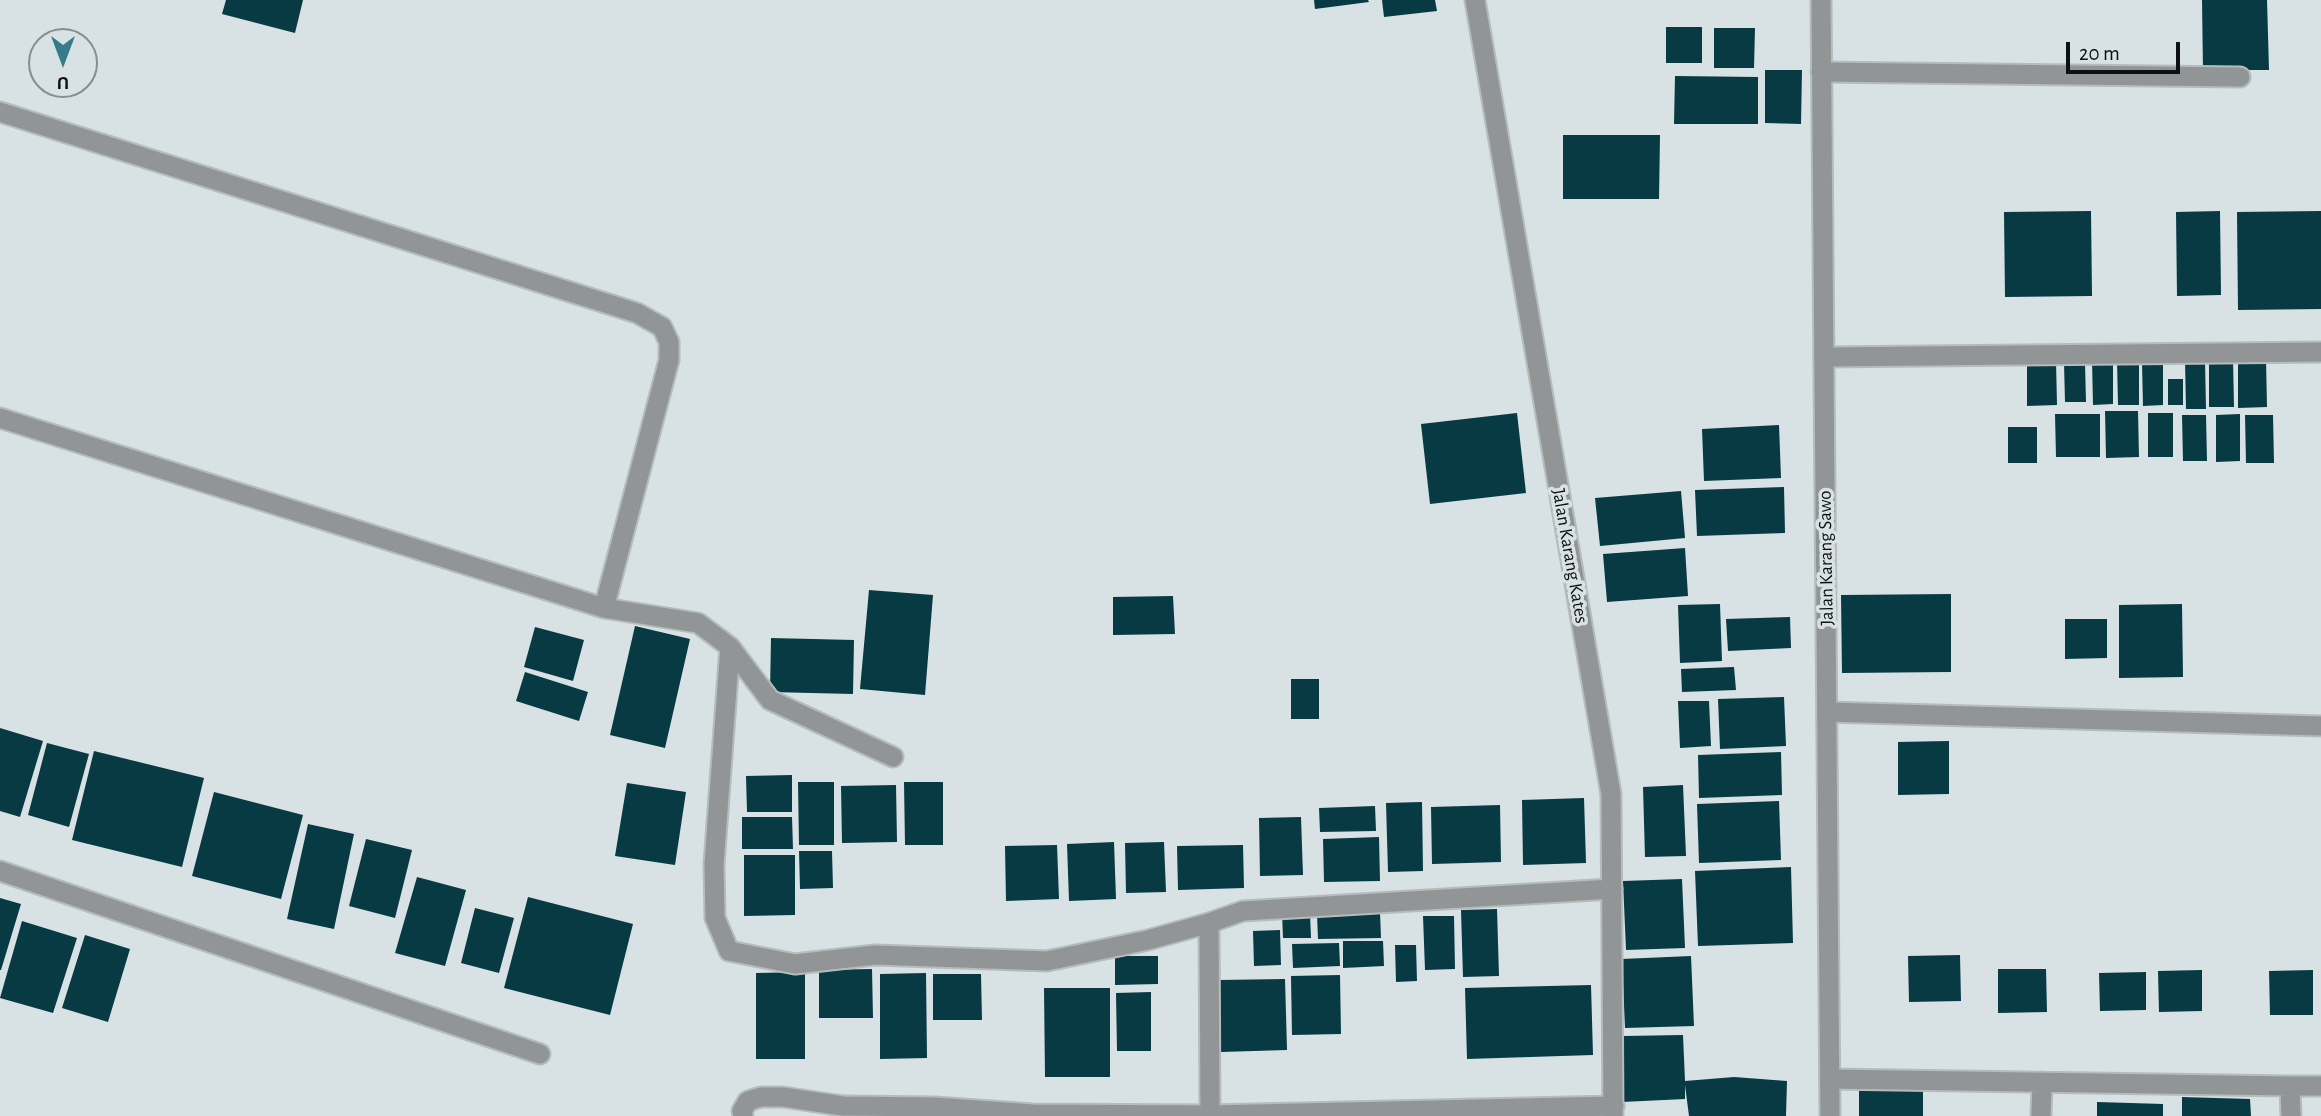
<!DOCTYPE html>
<style>
body{margin:0}
#map{position:relative;width:2321px;height:1116px;overflow:hidden;background:#d8e1e3;font-family:"Alegreya Sans",sans-serif}
canvas{display:block}
.north{position:absolute;left:28px;top:28px;width:70px;height:70px;box-sizing:border-box;background:#d8e1e3;border:2px solid #878e8f;border-radius:50%;rotate:180deg;font-size:19px;font-weight:700;line-height:28px;text-align:center;color:#0e1111}
.north::after{content:'';display:block;margin:auto;width:24px;height:32px;background:#367b89;clip-path:polygon(50% 0,100% 100%,50% 72%,0 100%)}
.scale{position:absolute;left:2066px;top:42px;width:114px;height:32px;box-sizing:border-box;border:4px solid #0e1111;border-top:0;padding-left:9px;font-size:21px;line-height:24px;white-space:nowrap;color:#0e1111;-webkit-text-stroke:5px #d8e1e3;paint-order:stroke}
</style>
<div id="map">
<canvas width="2321" height="1116"></canvas>
<div class="north">U</div>
<div class="scale">20 m</div>
</div>
<script>
const ctx = document.querySelector('canvas').getContext('2d');
ctx.lineJoin = 'round';
function fill(path, color) { ctx.fillStyle = color; ctx.fill(path, 'evenodd'); }
const shape = rows => new Path2D(rows.map(r => 'M' + r).join(''));
function stroke(path, color, width, dash) { ctx.strokeStyle = color; ctx.lineWidth = width; ctx.lineCap = dash ? 'butt' : 'round'; ctx.setLineDash(dash || []); ctx.stroke(path); }
function drawText(font, color, halo, rows, align = 'center') {
  ctx.font = font + ' "Alegreya Sans",sans-serif'; ctx.lineWidth = 7; ctx.setLineDash([]); ctx.textBaseline = 'middle'; ctx.strokeStyle = halo; ctx.fillStyle = color; for (const [text, x, y, turn = 0] of rows) {
    ctx.save(); ctx.translate(x, y); ctx.rotate((+turn || 0) * Math.PI / 180); ctx.textAlign = isNaN(turn) ? turn : align; if (halo) ctx.strokeText(text, 0, 0); ctx.fillText(text, 0, 0); ctx.restore();
  }
}
fill(shape([
 [226,0,303,0,295,33,222,14],
 [1314,0,1368,0,1369,2,1315,9],
 [1382,0,1435,0,1437,11,1384,17],
 [2202,0,2267,0,2269,70,2203,70],
 [1666,27,1702,27,1702,63,1666,63],
 [1714,28,1755,28,1754,68,1714,68],
 [1765,70,1802,70,1801,124,1765,123],
 [1675,76,1758,77,1758,124,1674,124],
 [1563,135,1660,135,1659,199,1563,199],
 [2091,211,2092,296,2005,297,2004,212],
 [2220,211,2221,295,2177,296,2176,212],
 [2321,211,2321,309,2238,310,2237,212],
 [2209,359,2233,359,2234,407,2209,407],
 [2238,359,2266,359,2267,407,2238,408],
 [2092,360,2113,360,2113,404,2093,405],
 [2117,360,2139,360,2139,405,2118,405],
 [2185,360,2205,360,2206,409,2186,409],
 [2027,361,2056,361,2057,405,2027,406],
 [2064,363,2085,363,2086,402,2065,402],
 [2142,363,2163,363,2163,405,2143,406],
 [2168,379,2183,379,2183,405,2168,405],
 [2105,411,2138,411,2139,457,2106,458],
 [1517,413,1526,493,1430,504,1421,424],
 [2148,413,2173,413,2173,457,2148,457],
 [2055,414,2100,414,2100,457,2056,457],
 [2240,414,2240,461,2216,462,2216,415],
 [2182,415,2206,415,2207,461,2183,461],
 [2245,415,2273,415,2274,463,2246,463],
 [1779,425,1781,478,1704,481,1702,429],
 [2008,427,2037,427,2037,463,2008,463],
 [1784,487,1785,533,1697,536,1695,490],
 [1681,491,1685,538,1600,546,1595,498],
 [1685,548,1688,596,1607,602,1603,554],
 [869,590,933,595,925,695,860,689],
 [1951,594,1951,672,1842,673,1841,595],
 [1173,596,1175,634,1113,635,1113,597],
 [1720,604,1722,661,1680,663,1678,605],
 [2182,604,2183,677,2119,678,2119,605],
 [1790,617,1791,648,1728,651,1726,619],
 [2065,619,2107,619,2107,658,2065,659],
 [635,626,690,639,665,748,610,735],
 [535,627,584,640,573,681,524,667],
 [771,638,854,640,853,694,770,692],
 [1734,667,1736,690,1682,692,1681,669],
 [525,672,588,692,579,721,516,701],
 [1291,679,1319,679,1319,719,1291,719],
 [1784,697,1786,746,1720,749,1718,699],
 [1678,701,1709,701,1711,746,1680,748],
 [0,728,43,741,20,817,0,811],
 [1949,741,1949,794,1898,795,1898,742],
 [47,743,89,754,69,827,28,815],
 [94,751,204,778,182,867,72,840],
 [1781,752,1782,795,1699,798,1698,755],
 [792,775,792,812,747,812,746,776],
 [798,782,834,782,834,845,799,845],
 [904,782,943,782,943,845,905,845],
 [627,783,686,792,675,865,615,856],
 [896,785,897,842,842,843,841,786],
 [1683,785,1686,856,1645,857,1643,787],
 [214,792,303,815,281,899,192,876],
 [1584,798,1586,863,1523,865,1522,800],
 [1779,801,1781,860,1699,863,1697,804],
 [1422,802,1423,871,1388,872,1386,803],
 [1500,805,1501,862,1432,864,1431,807],
 [1375,806,1376,831,1320,832,1319,808],
 [742,817,792,817,793,849,742,849],
 [1301,817,1303,875,1260,876,1259,818],
 [308,824,354,834,334,929,287,919],
 [1379,837,1380,881,1324,882,1323,839],
 [366,839,412,850,395,918,349,906],
 [1114,842,1116,899,1069,901,1067,844],
 [1164,842,1166,892,1126,893,1125,843],
 [1057,845,1059,899,1006,901,1005,846],
 [1243,845,1244,888,1178,890,1177,846],
 [799,851,832,851,833,888,800,889],
 [744,855,795,855,795,915,744,916],
 [1791,867,1793,943,1698,946,1695,871],
 [417,877,466,890,445,966,395,953],
 [1682,879,1685,948,1626,950,1623,881],
 [528,897,633,924,610,1015,504,988],
 [0,898,21,904,1,970,0,970],
 [475,908,514,918,499,973,461,963],
 [1497,909,1499,976,1463,977,1461,910],
 [1380,912,1381,938,1318,939,1317,914],
 [1282,913,1310,913,1311,938,1283,938],
 [1423,916,1454,916,1455,969,1425,970],
 [22,921,77,938,53,1013,0,998],
 [1280,930,1281,965,1254,966,1253,931],
 [85,935,130,949,108,1022,62,1008],
 [1343,941,1383,941,1384,966,1343,968],
 [1339,943,1340,966,1293,968,1292,944],
 [1395,945,1416,945,1417,981,1396,982],
 [1960,955,1961,1001,1909,1002,1908,956],
 [1115,956,1158,956,1158,984,1115,985],
 [1691,956,1694,1026,1625,1028,1622,959],
 [872,969,873,1018,819,1018,819,970],
 [1998,969,2046,969,2047,1012,1998,1013],
 [2202,970,2202,1011,2159,1012,2158,971],
 [2313,970,2313,1015,2270,1015,2269,971],
 [805,972,805,1059,756,1059,756,973],
 [2146,972,2146,1010,2100,1011,2099,973],
 [926,973,927,1058,880,1059,880,974],
 [933,974,981,974,982,1020,933,1020],
 [1340,975,1341,1034,1292,1035,1291,976],
 [1285,979,1287,1050,1221,1052,1219,980],
 [1591,985,1593,1055,1467,1059,1465,988],
 [1044,988,1110,988,1110,1077,1045,1077],
 [1151,992,1151,1051,1117,1051,1116,993],
 [1683,1035,1685,1081,1734,1077,1787,1081,1786,1116,1689,1116,1685,1085,1685,1099,1622,1102,1624,1036],
 [1859,1085,1923,1088,1923,1116,1859,1116],
 [2182,1097,2250,1099,2251,1116,2182,1116],
 [2097,1102,2163,1104,2163,1116,2097,1116]
]), '#073a43');
const minor = shape([
 [1475,0,1611,794,1613,1116],
 [1821,72,2240,77],
 [0,112,637,313,662,327,669,342,669,360,604,608],
 [1824,357,2321,352],
 [0,418,604,608,698,623,730,647,770,700,893,757],
 [730,647,714,864,715,918,729,951,795,964,875,955,1047,961,1148,940,1209,923,1243,911,1612,889],
 [1828,712,2321,726],
 [0,871,540,1054],
 [1209,923,1210,1115],
 [1830,1079,2290,1086],
 [743,1116,742,1111,748,1101,761,1097,783,1097,843,1106,935,1107,1033,1114,1210,1115,1614,1106],
 [2041,1116,2042,1082],
 [2291,1116,2290,1086,2321,1086]
]);
const tertiary = shape([
 [1821,0,1830,1116]
]);
stroke(minor, '#b4bcbd', 23);
stroke(tertiary, '#b4bcbd', 23);
stroke(minor, '#919596', 19);
stroke(tertiary, '#919596', 19);
drawText('19px', '#0e1111', '#d8e1e3', [
 ["Jalan Karang Kates",1570,556,80],
 ["Jalan Karang Sawo",1826,558,-91]
]);
</script>
